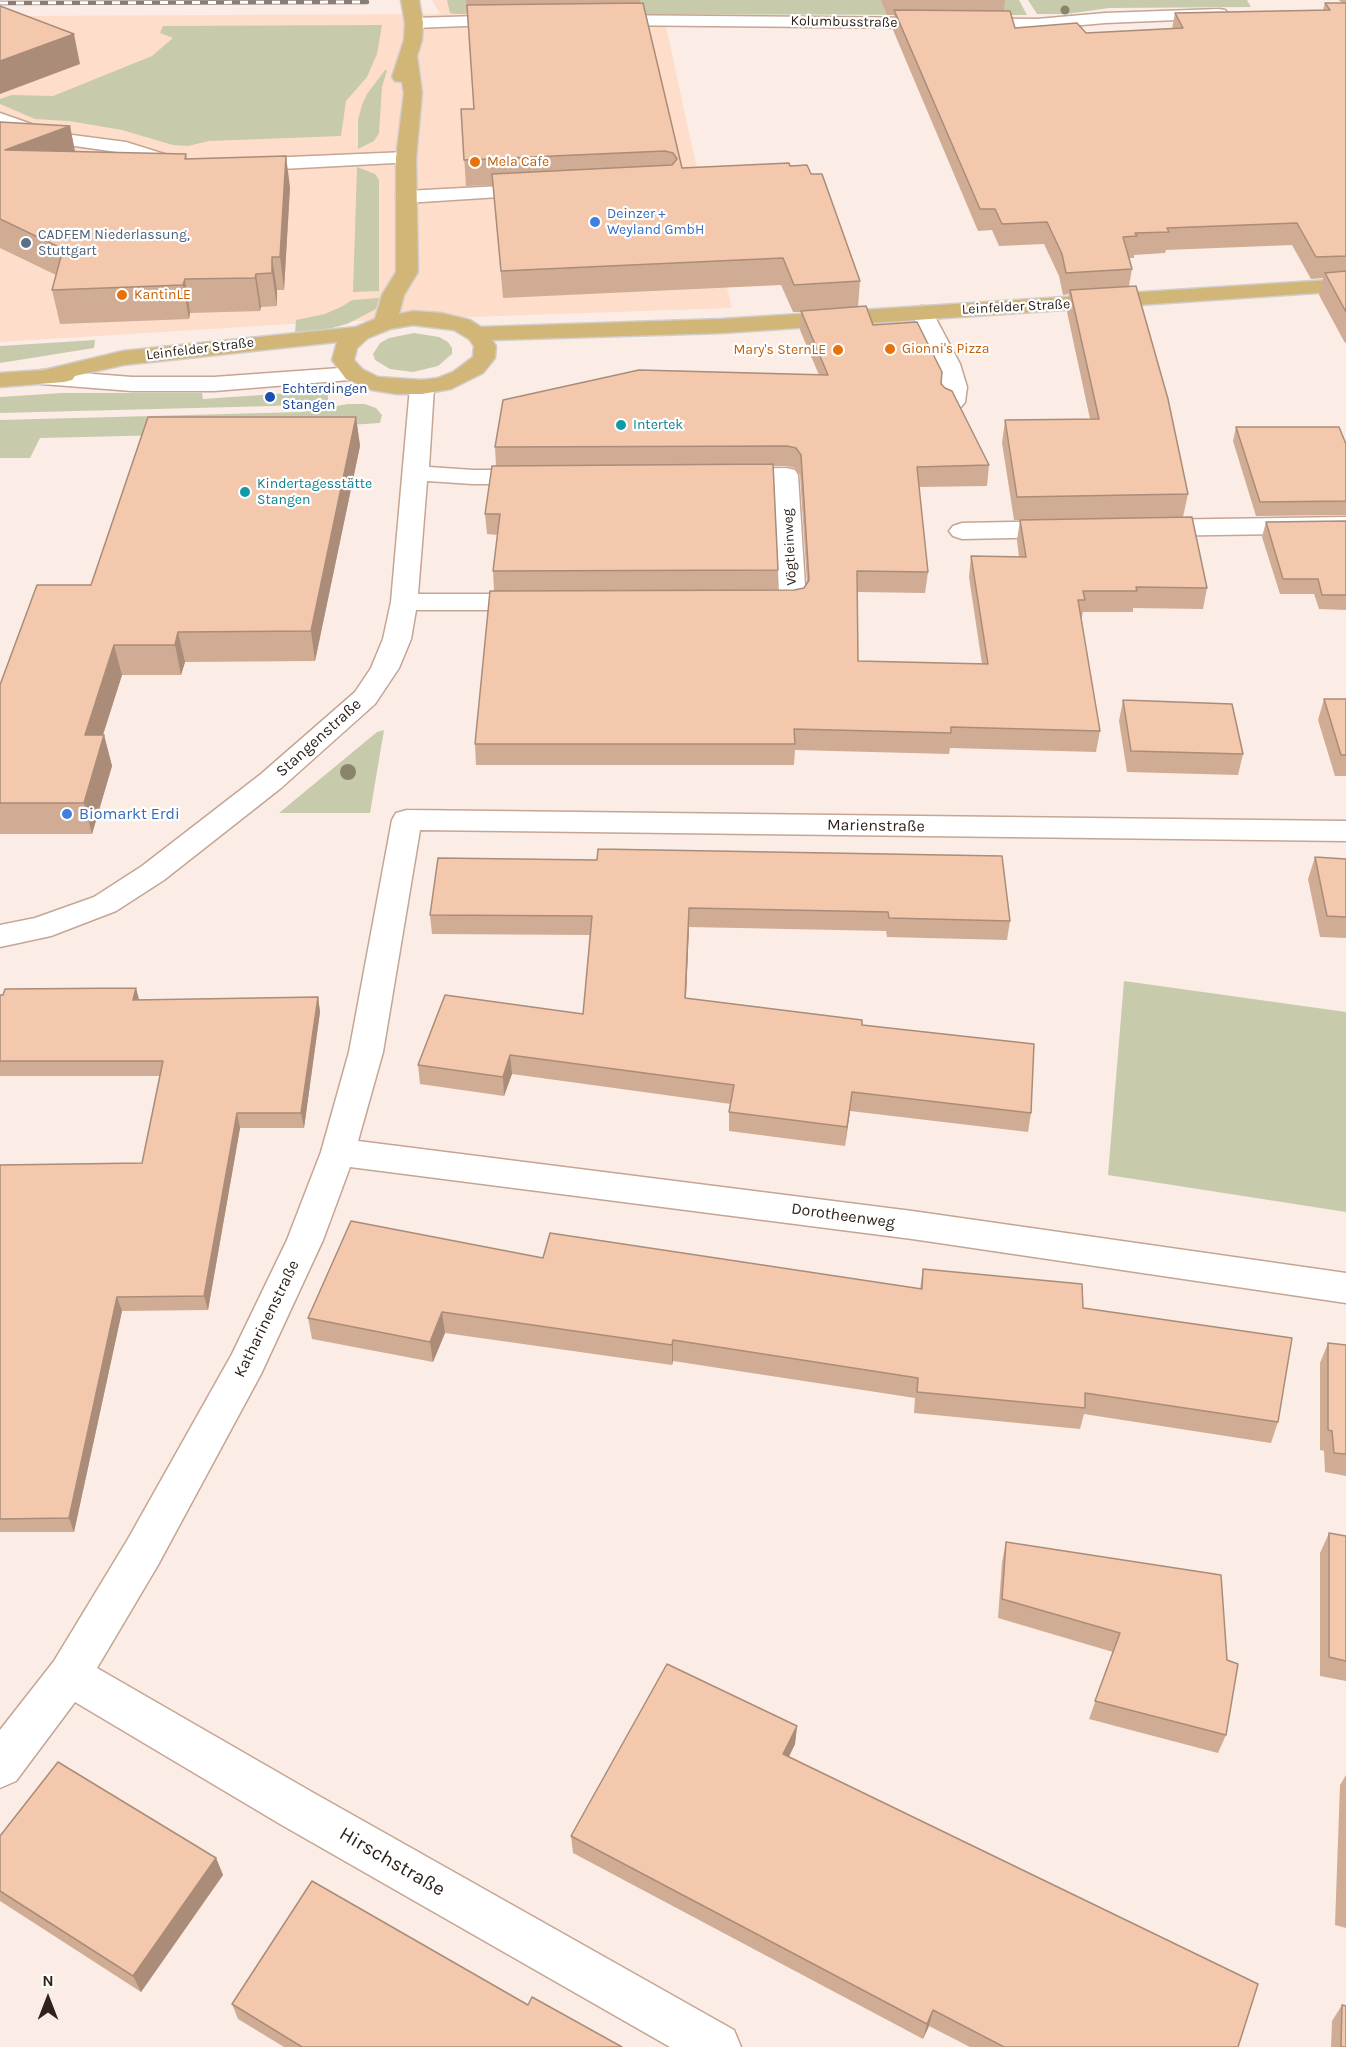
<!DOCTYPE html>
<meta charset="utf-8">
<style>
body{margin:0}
#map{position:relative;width:1346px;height:2047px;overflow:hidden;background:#fbede5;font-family:Karla,sans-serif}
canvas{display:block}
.north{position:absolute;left:18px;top:1969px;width:60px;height:60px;-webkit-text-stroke:4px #fff;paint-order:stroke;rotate:0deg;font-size:16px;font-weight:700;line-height:24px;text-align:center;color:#2e221b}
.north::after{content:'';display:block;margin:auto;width:21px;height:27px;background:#2e221b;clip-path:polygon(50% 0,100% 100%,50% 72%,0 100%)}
</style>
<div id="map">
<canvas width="1346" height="2047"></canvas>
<div class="north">N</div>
</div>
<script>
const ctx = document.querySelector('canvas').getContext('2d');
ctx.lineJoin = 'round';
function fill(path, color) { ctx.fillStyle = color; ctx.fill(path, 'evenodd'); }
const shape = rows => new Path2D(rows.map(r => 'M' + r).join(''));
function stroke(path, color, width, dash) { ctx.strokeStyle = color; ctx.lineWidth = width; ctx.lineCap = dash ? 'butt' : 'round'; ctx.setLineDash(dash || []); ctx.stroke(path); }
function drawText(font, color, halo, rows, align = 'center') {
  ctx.font = font + ' Karla,sans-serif'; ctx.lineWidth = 4.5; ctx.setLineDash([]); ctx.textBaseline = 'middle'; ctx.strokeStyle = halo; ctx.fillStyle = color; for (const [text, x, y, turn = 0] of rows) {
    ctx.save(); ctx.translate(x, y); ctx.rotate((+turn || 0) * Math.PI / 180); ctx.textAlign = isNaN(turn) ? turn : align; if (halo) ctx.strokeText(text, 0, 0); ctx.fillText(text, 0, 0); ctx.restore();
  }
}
fill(shape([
 [432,0,1016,0,663,13,696,164,732,308,324,322,0,342,0,16,440,14]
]), '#feddca');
fill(shape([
 [447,0,1019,0,1027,15,455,14,450,13],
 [1028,0,1247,0,1251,7,1109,8,1067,14,1037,14],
 [382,25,377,54,367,77,346,101,341,136,209,141,188,146,173,145,122,130,69,121,35,119,0,104,0,99,12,95,53,96,152,56,173,38,160,33,163,26],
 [385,70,387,70,382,87,379,133,374,141,358,149,358,120,362,105,367,94],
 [357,167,375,174,379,180,379,291,353,292],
 [379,298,376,309,347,324,324,330,295,333,296,320,325,314,343,306,352,300],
 [414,333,439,337,448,342,452,348,452,354,438,366,413,372,390,369,375,360,373,354,380,343,389,338],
 [95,340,94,348,0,363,0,346],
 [304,392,328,394,328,400,319,403,273,406,0,413,0,397,62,393,202,393,203,399],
 [348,404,365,404,376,408,382,415,380,423,210,434,40,438,30,458,0,458,0,420,302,412],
 [384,730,370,813,279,813,377,732],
 [1124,981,1346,1012,1346,1212,1108,1175]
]), '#c7cbab');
const minor = shape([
 [1219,9,1225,10,1228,14,1225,18,1105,23,1037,29,602,25,596,24,593,20,596,16,602,15,1037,19,1105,13,1219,9],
 [511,15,517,16,520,20,517,24,414,28,408,27,405,23,408,19,414,18,511,15],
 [0,113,57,133,126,142,193,163,196,167,193,171,186,173,117,152,47,142,0,125,0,113],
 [406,152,413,154,416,158,413,162,243,171,236,169,233,165,236,161,243,159,406,152],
 [539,184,546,186,549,190,546,194,406,203,399,201,396,197,399,193,406,191,539,184],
 [922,306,930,308,933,313,960,364,967,387,965,402,961,407,953,409,945,407,941,402,943,387,938,364,911,313,914,308,922,306],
 [354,367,362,369,365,374,362,379,214,391,132,391,42,384,34,382,31,377,34,372,42,370,132,377,214,377,354,367],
 [422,380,430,382,434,387,429,467,473,470,536,470,545,472,548,477,545,482,536,484,473,484,427,481,418,594,534,594,543,596,547,602,543,608,534,610,416,610,411,639,399,668,375,704,281,788,164,880,116,911,51,936,0,947,0,925,35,918,94,897,142,866,261,774,355,692,371,668,383,639,391,602,410,387,414,382,422,380],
 [786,468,795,470,798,475,806,601,802,607,793,609,757,609,748,607,744,601,748,595,779,593,774,483,728,483,719,481,716,476,719,471,728,469,786,468],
 [1346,517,1346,533,1150,536,1141,533,1137,528,1141,523,1150,520,1346,517],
 [1062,521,1071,524,1075,529,1071,534,1062,537,962,539,953,536,949,531,953,526,962,523,1062,521],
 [407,810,1346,821,1346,841,420,830,383,1052,358,1141,912,1211,1346,1273,1346,1303,912,1239,350,1167,323,1240,261,1374,158,1565,97,1668,312,1792,734,2030,741,2047,670,2047,280,1824,75,1702,16,1781,0,1788,0,1730,54,1661,128,1539,232,1354,287,1240,321,1152,349,1052,392,820,396,813,407,810]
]);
const major = shape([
 [401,0,419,0,423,23,422,40,417,56,422,93,416,158,418,272,404,295,399,314,413,311,441,313,470,320,481,327,722,319,1346,279,1346,291,722,333,492,340,496,346,495,358,483,373,451,389,422,394,396,394,372,390,346,379,332,360,337,342,123,365,75,376,72,380,64,382,0,387,0,373,44,370,123,351,356,327,375,319,382,295,396,272,396,158,404,93,402,82,395,81,392,77,404,40,405,23,401,0],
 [413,325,454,330,469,339,474,346,473,357,453,372,438,378,422,380,378,377,362,369,354,360,357,348,368,338,390,329,413,325]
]);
stroke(minor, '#c5a593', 3);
stroke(major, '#d1cecd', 3);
fill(minor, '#fff');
fill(major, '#d1b678');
const rail = shape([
 [0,3,367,2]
]);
stroke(rail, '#8a7d75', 4.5);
stroke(rail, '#fff', 3, [8]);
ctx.fillStyle = '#8a846d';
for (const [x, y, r] of [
 [1065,10,4.5],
 [348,772,8]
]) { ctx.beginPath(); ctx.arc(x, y, r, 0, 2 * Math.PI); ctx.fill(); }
fill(shape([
 [466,0,640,0,640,3,682,168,790,166,811,174,860,281,858,307,873,325,941,384,989,465,987,486,919,487,928,572,925,593,857,592,858,661,982,664,969,577,971,556,1019,557,1017,540,1020,520,1014,520,1002,443,1005,420,1090,419,1067,312,1069,294,1063,295,1059,276,1044,244,999,246,992,230,978,231,893,30,894,15,887,15,881,0,1005,0,1004,11,1015,28,1086,33,1172,29,1175,13,1323,10,1325,3,1342,3,1339,0,1346,0,1346,342,1345,343,1319,295,1323,278,1311,279,1292,245,1166,250,1165,253,1134,255,1134,258,1129,258,1132,269,1129,286,1188,494,1183,517,1207,588,1203,609,1133,608,1133,612,1083,612,1081,621,1100,731,1096,752,950,748,949,754,795,750,794,765,476,765,475,744,494,591,493,571,497,535,487,534,485,514,496,466,495,447,819,375,800,330,801,312,793,312,781,285,503,298,493,185,466,186,461,109,474,109],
 [773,466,786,466,795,468,800,475,807,583,804,588,794,590,777,590,778,570],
 [0,122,70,126,75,152,186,154,187,159,290,187,284,290,277,290,277,306,261,307,260,311,190,313,189,319,60,324,52,290,56,275,0,248],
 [356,417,360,446,315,661,185,662,181,675,122,675,103,735,104,735,112,766,92,834,0,834,0,685,91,585],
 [1236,427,1346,444,1346,515,1256,516,1233,441],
 [1346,521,1346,610,1319,609,1314,594,1280,594,1262,537,1266,522],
 [1324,699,1346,699,1346,776,1335,776,1318,720],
 [1123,700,1243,754,1238,775,1127,772,1119,721],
 [1315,857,1346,859,1346,938,1320,937,1308,879],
 [438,858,1010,921,1007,940,887,937,886,931,689,927,686,998,862,1025,1031,1113,1028,1132,850,1111,845,1146,729,1131,729,1112,731,1104,512,1074,504,1096,420,1084,418,1065,583,1014,590,935,432,934,430,915],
 [0,995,139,1000,318,997,320,1012,304,1128,240,1128,208,1310,122,1311,74,1532,0,1532,0,1165,142,1163,160,1076,0,1076],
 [543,1258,920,1289,923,1269,1083,1308,1278,1422,1271,1443,1084,1414,1080,1429,914,1413,915,1398,673,1361,672,1365,445,1333,433,1362,312,1339,308,1318],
 [1328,1343,1346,1345,1346,1476,1325,1472,1324,1451,1320,1450,1320,1363],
 [1329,1533,1346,1536,1346,1681,1320,1676,1320,1553],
 [1006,1542,1221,1575,1226,1735,1218,1753,1089,1719,1113,1652,998,1618,1002,1562],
 [797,1726,795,1744,789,1757,1238,2047,970,2047,929,2026,923,2039,573,1853,571,1836],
 [1346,1775,1346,1928,1335,1925,1340,1785],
 [0,1836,216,1858,223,1875,141,1992,0,1901],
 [232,2004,528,2005,622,2047,284,2047,238,2019],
 [1342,2005,1346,2047,1331,2047,1332,2021]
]), '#d1ac95');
fill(shape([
 [74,34,80,64,0,94,0,61],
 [70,126,76,157,5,150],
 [286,156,290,187,284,290,280,257],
 [272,257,277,290,277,306,272,273],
 [256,274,261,307,260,311,255,278],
 [185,279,190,313,189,319,183,285],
 [356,417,360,446,315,661,311,631],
 [178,632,185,662,181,675,175,645],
 [114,645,122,675,93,766,85,735],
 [104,735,112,766,92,834,84,803],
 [689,908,689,927,685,1017,685,998],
 [136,988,140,1003,133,1000],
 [318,997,320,1012,304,1128,301,1113],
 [510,1055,512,1074,504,1096,503,1077],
 [852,1092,850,1111,845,1146,847,1127],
 [237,1113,240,1128,208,1310,204,1296],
 [117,1297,122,1311,74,1532,69,1518],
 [442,1312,445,1333,433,1362,430,1342],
 [673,1340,673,1361,672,1365,672,1345],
 [797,1726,795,1744,781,1772,783,1754],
 [216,1858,223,1875,141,1992,133,1976],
 [933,2010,929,2026,923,2039,927,2024]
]), '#aa8c79');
const building = shape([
 [643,3,682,168,789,163,790,166,807,165,811,174,822,174,860,281,794,285,783,258,501,271,492,174,672,165,677,159,673,153,665,151,464,160,461,109,474,109,467,5,643,3],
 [1325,3,1346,3,1346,256,1316,257,1297,223,1167,228,1169,232,1135,233,1137,236,1123,237,1132,269,1066,273,1062,254,1047,222,1002,224,995,209,980,209,894,10,1010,11,1015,28,1077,23,1086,33,1183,28,1175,13,1330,10,1325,3],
 [0,6,74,34,0,61,0,6],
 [0,122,70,126,5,150,186,154,185,159,286,156,280,257,272,257,272,273,256,274,255,278,185,279,183,285,52,290,63,249,0,219,0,122],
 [1346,271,1346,312,1325,273,1346,271],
 [1136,286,1168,399,1188,494,1017,497,1005,420,1099,419,1070,290,1136,286],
 [866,306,873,325,917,322,942,372,941,384,945,388,952,391,989,465,917,467,928,572,857,571,858,661,988,664,971,556,1026,557,1020,520,1192,517,1207,588,1136,587,1137,591,1083,591,1085,600,1078,600,1100,731,951,727,951,733,794,729,795,744,475,744,490,591,794,590,804,588,809,580,801,455,796,448,787,446,495,447,503,400,639,370,828,375,801,311,866,306],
 [148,417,356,417,311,631,178,632,175,645,114,645,85,735,104,735,84,803,0,803,0,685,37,585,91,585,148,417],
 [1236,427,1339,427,1346,444,1346,501,1260,502,1236,427],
 [773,464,778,570,493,571,500,514,485,514,492,466,773,464],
 [1346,521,1346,595,1322,595,1318,579,1283,579,1266,522,1346,521],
 [1324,699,1346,699,1346,755,1341,755,1324,699],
 [1123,700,1232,704,1243,754,1131,751,1123,700],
 [598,849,1002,856,1010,921,889,918,888,912,689,908,685,998,862,1020,862,1025,1034,1044,1031,1113,852,1092,847,1127,729,1112,734,1085,510,1055,503,1077,418,1065,445,995,583,1014,592,916,430,915,438,858,597,860,598,849],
 [1315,857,1346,859,1346,917,1327,916,1315,857],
 [136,988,133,1000,318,997,301,1113,237,1113,204,1296,117,1297,69,1518,0,1519,0,1165,142,1163,163,1061,0,1061,0,995,3,995,5,989,136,988],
 [351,1221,543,1258,550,1233,922,1289,923,1269,1082,1284,1083,1308,1292,1338,1278,1422,1085,1393,1085,1408,917,1392,918,1378,673,1340,672,1345,442,1312,430,1342,308,1318,351,1221],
 [1328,1343,1346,1345,1346,1454,1334,1453,1332,1431,1328,1430,1328,1343],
 [1329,1533,1346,1536,1346,1661,1329,1657,1329,1533],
 [1006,1542,1221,1575,1227,1660,1238,1664,1226,1735,1095,1701,1120,1633,1002,1599,1006,1542],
 [667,1664,797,1726,783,1754,1258,1984,1238,2047,1004,2047,933,2010,927,2024,571,1836,667,1664],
 [58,1762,216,1858,133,1976,0,1891,0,1836,58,1762],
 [312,1881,528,2005,532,1997,622,2047,302,2047,232,2004,312,1881],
 [1342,2005,1346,2006,1346,2047,1341,2047,1342,2005]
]);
fill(building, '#f3c8ad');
stroke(building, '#aa8c79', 1.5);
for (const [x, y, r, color] of [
 [475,162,6,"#e8710a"],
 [595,222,6,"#3f7fe0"],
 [26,243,6,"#5c6f8a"],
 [122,295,6,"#e8710a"],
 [890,349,6,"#e8710a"],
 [838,350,6,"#e8710a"],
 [270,397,6,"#1a4fb4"],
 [621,425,6,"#0f9aa8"],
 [245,492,6,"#0f9aa8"],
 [67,814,6,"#3f7fe0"]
]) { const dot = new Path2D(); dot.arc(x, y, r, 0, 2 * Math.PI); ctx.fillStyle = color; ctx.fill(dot); stroke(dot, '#fff', 2); }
drawText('14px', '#2e221b', '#fff', [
 ["Kolumbusstraße",844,22,1],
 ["Leinfelder Straße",1016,307,-3],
 ["Leinfelder Straße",200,349,-7],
 ["Vögtleinweg",790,547,-93]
]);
drawText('14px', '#c56008', '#fff', [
 ["Mela Cafe",487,162],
 ["KantinLE",134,295],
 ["Gionni's Pizza",902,349],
 ["Mary's SternLE",826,350,"right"]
], 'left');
drawText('14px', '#366cbe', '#fff', [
 ["Deinzer +",607,214],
 ["Weyland GmbH",607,230]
], 'left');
drawText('14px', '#4e5e75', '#fff', [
 ["CADFEM Niederlassung,",38,235],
 ["Stuttgart",38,251]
], 'left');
drawText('14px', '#164399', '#fff', [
 ["Echterdingen",282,389],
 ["Stangen",282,405]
], 'left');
drawText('14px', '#0d838f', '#fff', [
 ["Intertek",633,425],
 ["Kindertagesstätte",257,484],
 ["Stangen",257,500]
], 'left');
drawText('16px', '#2e221b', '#fff', [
 ["Stangenstraße",319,738,-42],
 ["Marienstraße",876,826,1],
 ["Dorotheenweg",843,1216,8],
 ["Katharinenstraße",267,1319,-64]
]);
drawText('16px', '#366cbe', '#fff', [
 ["Biomarkt Erdi",79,814]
], 'left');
drawText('20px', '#2e221b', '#fff', [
 ["Hirschstraße",392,1862,30]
]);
</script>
